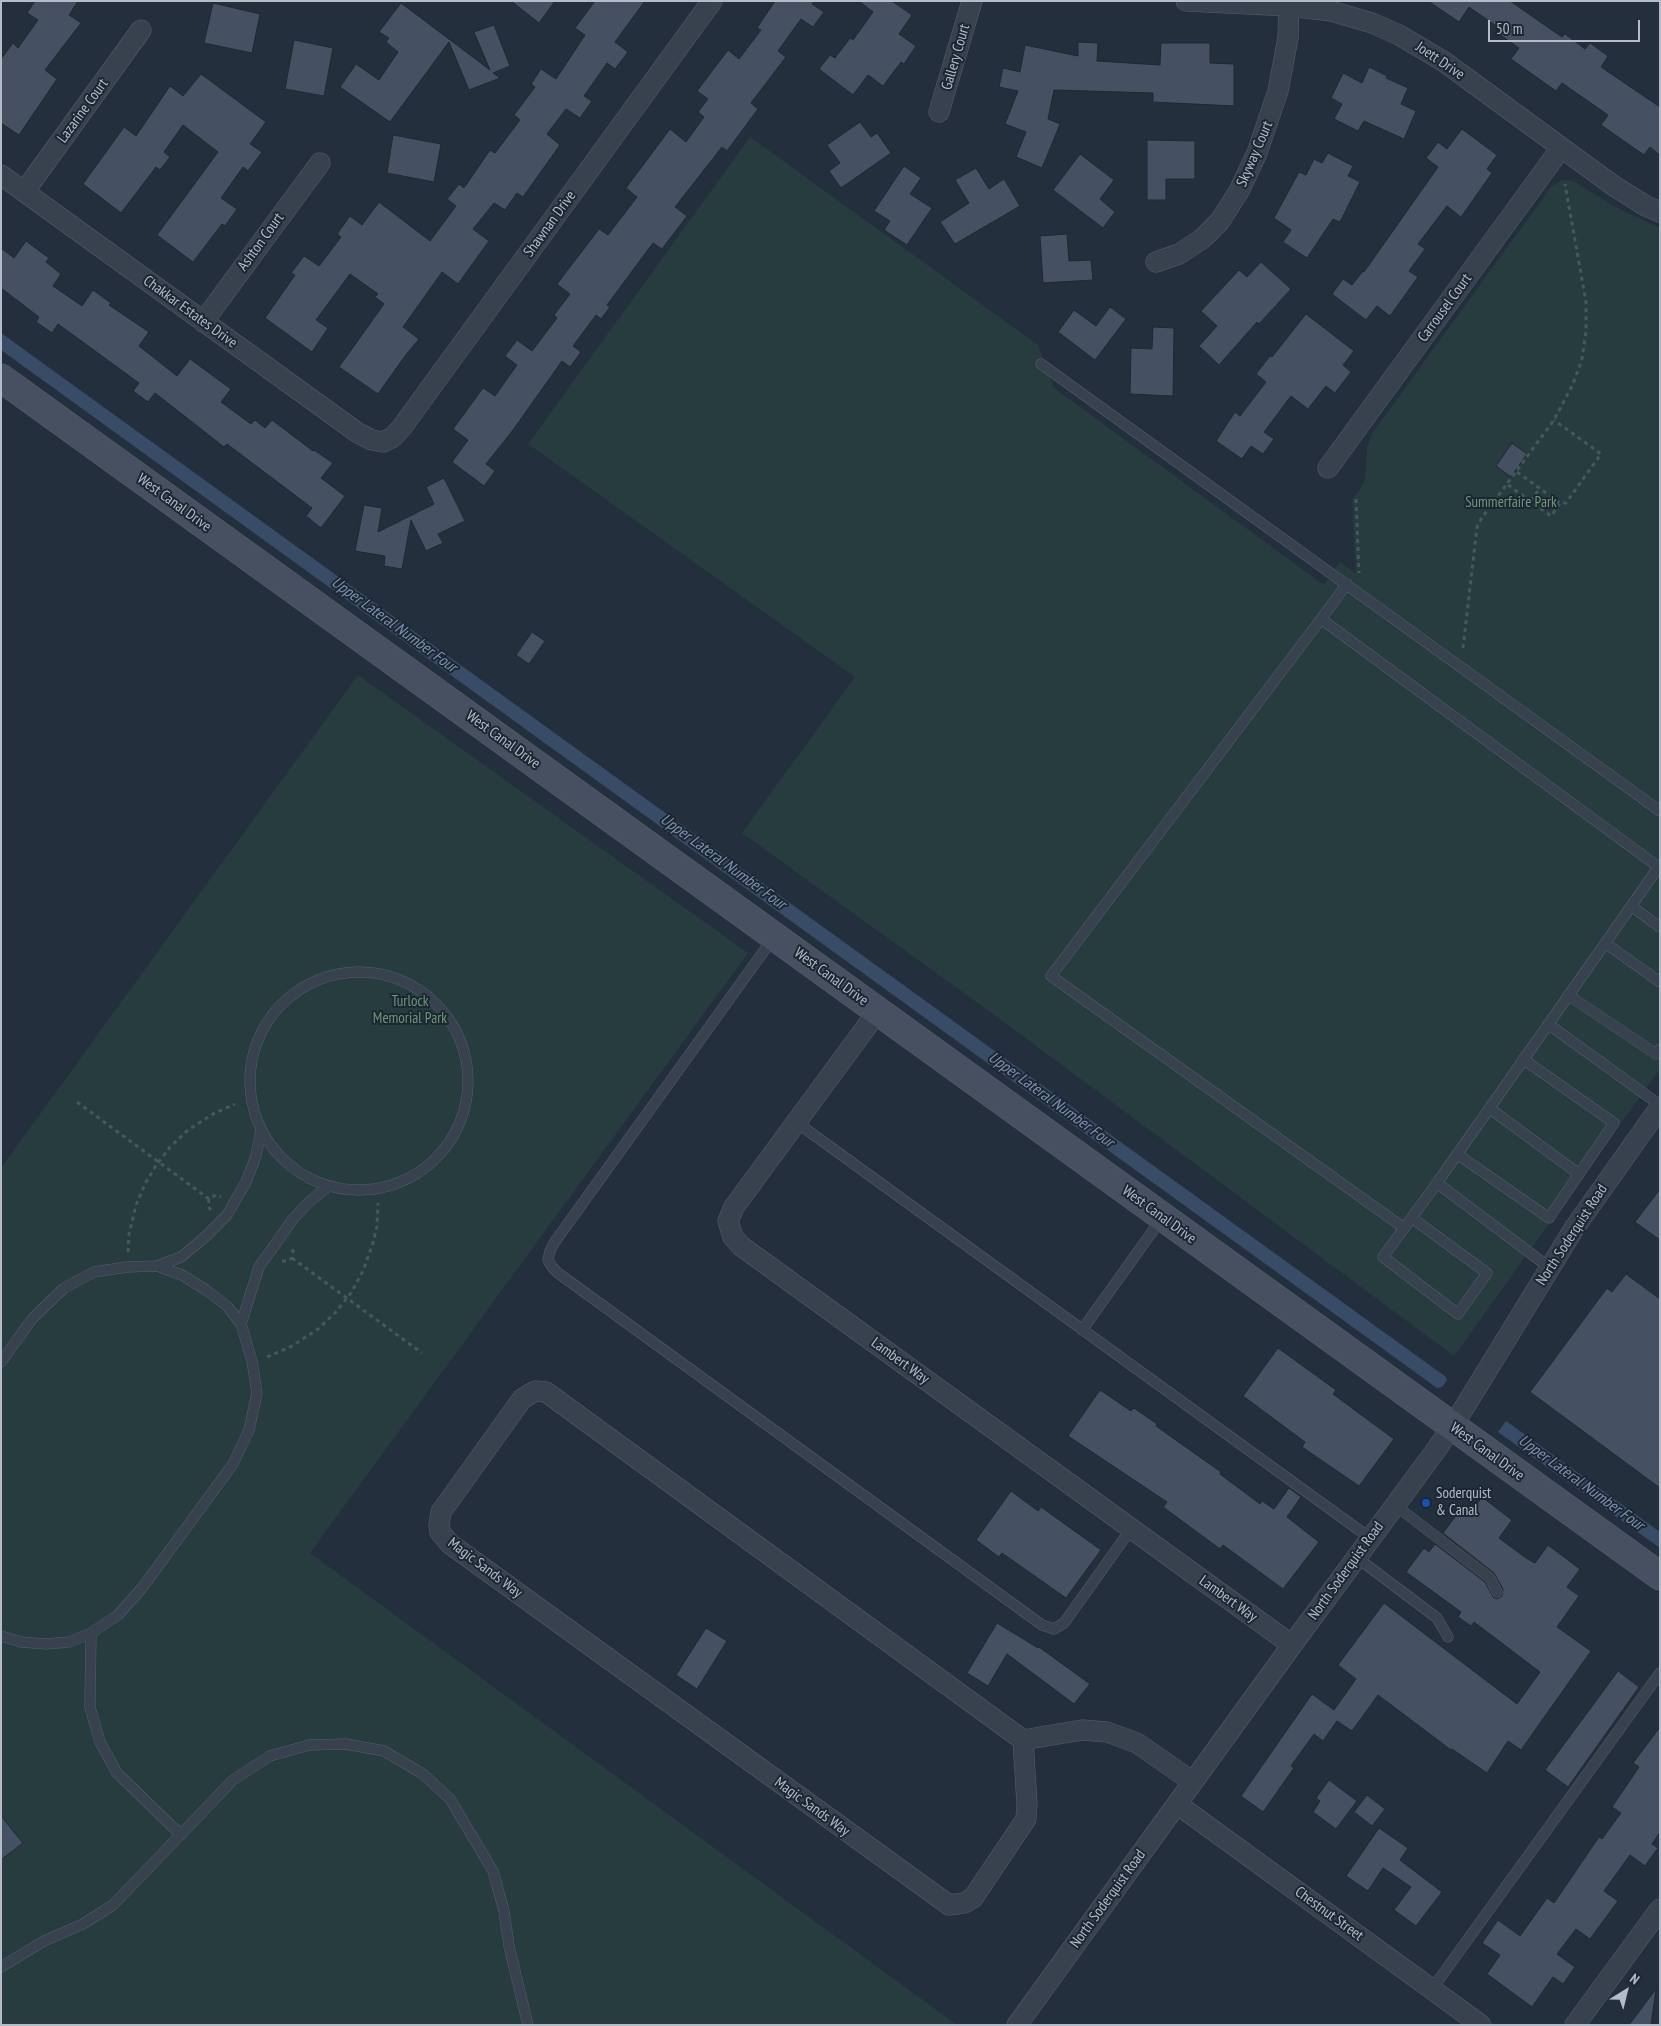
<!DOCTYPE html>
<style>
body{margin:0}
#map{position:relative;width:1661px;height:2026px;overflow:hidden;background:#242f3e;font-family:"PT Sans Narrow",sans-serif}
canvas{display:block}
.frame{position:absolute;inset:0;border:2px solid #b4bcc9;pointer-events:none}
.north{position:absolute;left:1601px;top:1966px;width:50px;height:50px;-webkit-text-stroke:4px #1d2633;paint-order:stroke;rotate:36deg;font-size:14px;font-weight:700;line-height:20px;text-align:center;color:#b4bcc9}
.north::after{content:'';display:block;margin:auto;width:18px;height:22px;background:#b4bcc9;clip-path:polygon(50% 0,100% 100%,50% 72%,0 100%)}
.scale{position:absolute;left:1488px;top:20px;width:152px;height:22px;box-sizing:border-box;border:2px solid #b4bcc9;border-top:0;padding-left:6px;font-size:15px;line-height:18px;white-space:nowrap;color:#b4bcc9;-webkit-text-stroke:4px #1d2633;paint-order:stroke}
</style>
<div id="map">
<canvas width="1661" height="2026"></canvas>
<div class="frame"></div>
<div class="north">N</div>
<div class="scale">50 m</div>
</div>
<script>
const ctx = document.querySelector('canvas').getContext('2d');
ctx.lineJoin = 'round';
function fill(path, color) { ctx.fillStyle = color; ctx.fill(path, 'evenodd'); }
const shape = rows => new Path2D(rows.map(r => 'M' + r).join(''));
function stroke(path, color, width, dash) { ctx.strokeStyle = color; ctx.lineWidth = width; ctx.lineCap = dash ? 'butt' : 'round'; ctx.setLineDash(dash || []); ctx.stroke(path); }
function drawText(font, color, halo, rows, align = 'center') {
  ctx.font = font + ' "PT Sans Narrow",sans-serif'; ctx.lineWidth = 4; ctx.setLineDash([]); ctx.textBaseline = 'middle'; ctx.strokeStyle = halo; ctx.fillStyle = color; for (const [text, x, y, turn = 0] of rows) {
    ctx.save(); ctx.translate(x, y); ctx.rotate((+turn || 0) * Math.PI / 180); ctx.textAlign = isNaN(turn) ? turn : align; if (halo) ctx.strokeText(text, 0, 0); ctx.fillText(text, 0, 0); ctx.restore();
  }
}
fill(shape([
 [750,137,1038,345,1054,388,1324,585,1340,562,1356,574,1352,499,1359,491,1365,480,1367,449,1371,435,1551,187,1562,180,1573,181,1615,207,1660,228,1660,1069,1454,1356,1004,1022,742,833,855,677,528,444],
 [358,675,748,953,310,1553,957,2025,1,2025,1,1168]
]), '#263c3f');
fill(shape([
 [1,333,1446,1377,1447,1380,1442,1387,1437,1388,1,350],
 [1506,1421,1660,1532,1660,1548,1498,1432]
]), '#394c67');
const building = shape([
 [35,1,78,1,69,15,81,23,45,70,57,79,19,135,1,123,1,59,13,43,18,48,38,20,27,13,35,1],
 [511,1,555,1,539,23,511,1],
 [595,1,645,1,615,42,628,52,615,69,607,63,584,96,592,101,580,118,566,109,547,134,560,145,523,197,517,193,505,210,494,203,473,229,489,241,458,284,442,272,403,327,419,339,405,356,378,394,339,367,384,304,375,297,378,294,350,274,316,320,328,328,312,352,265,318,295,275,291,273,304,256,319,266,341,237,337,234,350,216,362,225,379,202,430,241,456,206,447,199,459,184,464,188,490,150,495,153,520,120,514,115,535,87,531,84,541,69,556,79,585,35,575,28,595,1],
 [775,1,814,1,812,4,824,12,813,27,801,19,778,51,786,57,751,103,758,109,727,151,722,147,675,207,687,216,662,249,653,243,607,305,610,307,601,319,596,315,573,346,581,352,570,367,562,361,513,430,486,464,495,471,484,486,452,462,468,440,453,429,483,388,495,396,517,365,505,356,517,340,532,351,557,318,554,315,570,294,557,284,599,229,608,235,637,197,626,188,670,129,686,142,704,117,698,112,708,99,697,91,728,50,739,59,761,30,757,28,775,1],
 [859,1,892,1,912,15,899,34,916,46,904,64,901,62,883,86,868,75,853,95,819,69,830,55,835,58,850,38,853,40,873,12,859,1],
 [1428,1,1510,1,1562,37,1565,34,1585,49,1590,43,1608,56,1601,67,1660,107,1660,155,1650,147,1644,155,1601,125,1608,115,1562,83,1556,91,1511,59,1519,48,1499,34,1502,30,1469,7,1459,22,1428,1],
 [213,3,260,14,252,53,204,43,213,3],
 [401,3,490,70,474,32,494,25,510,66,493,73,500,78,469,90,449,42,390,122,340,87,356,64,379,80,398,52,386,42,389,38,379,32,401,3],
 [294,40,333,48,324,96,285,89,294,40],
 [1078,42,1098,43,1097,61,1160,65,1161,43,1210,43,1210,63,1234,64,1234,106,1153,102,1153,93,1054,90,1048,119,1060,124,1042,168,1016,157,1026,132,1005,124,1018,91,999,87,1003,68,1020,72,1025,45,1078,56,1078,42],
 [1369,67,1387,76,1386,78,1408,88,1401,104,1416,111,1404,139,1364,121,1358,131,1334,119,1342,104,1331,98,1343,73,1362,83,1369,67],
 [201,74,266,122,250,144,262,152,248,171,243,167,221,198,237,209,225,226,222,224,193,262,157,235,218,152,183,125,164,152,170,157,160,170,156,167,121,213,83,184,124,127,136,136,170,86,183,96,201,74],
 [860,122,871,137,877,133,891,153,841,188,829,171,840,163,827,145,860,122],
 [1462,129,1497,155,1487,169,1492,173,1461,217,1447,206,1418,244,1425,249,1409,271,1418,277,1390,316,1377,306,1366,320,1332,294,1343,279,1352,285,1363,271,1364,272,1438,167,1426,158,1438,142,1447,149,1462,129],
 [393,135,441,144,434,182,387,173,393,135],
 [1147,140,1195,141,1195,179,1166,179,1166,200,1147,200,1147,140],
 [1328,153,1353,166,1348,176,1360,182,1340,222,1333,219,1307,258,1283,242,1291,230,1274,218,1299,172,1306,175,1314,159,1322,163,1328,153],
 [1080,154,1114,180,1100,199,1115,212,1103,228,1053,190,1080,154],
 [904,166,921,178,910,194,932,208,907,245,884,230,890,221,874,211,904,166],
 [976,168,989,189,1004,179,1020,206,955,244,940,222,969,203,955,180,976,168],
 [1067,234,1069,261,1091,260,1093,280,1043,283,1040,236,1067,234],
 [26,241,49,258,46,262,61,274,53,286,82,306,93,290,111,303,109,305,149,332,139,346,177,376,190,359,231,389,221,402,251,424,255,420,265,428,272,420,313,451,314,450,333,463,321,478,345,496,321,528,306,516,312,508,227,444,224,447,155,393,148,402,133,391,139,383,58,324,52,333,36,322,39,317,1,288,1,248,14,258,26,241],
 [1261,262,1291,289,1259,324,1257,322,1219,365,1199,346,1217,326,1201,311,1239,270,1247,277,1261,262],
 [1110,307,1126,319,1095,360,1058,332,1074,310,1096,326,1110,307],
 [1306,314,1354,351,1343,365,1351,372,1335,393,1326,386,1308,409,1291,396,1264,432,1274,439,1263,454,1251,446,1242,459,1216,441,1235,412,1240,416,1266,382,1256,374,1270,356,1272,357,1306,314],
 [1153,327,1174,328,1173,396,1130,394,1131,348,1152,349,1153,327],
 [1512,443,1527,454,1511,477,1496,466,1512,443],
 [444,478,465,521,438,534,443,543,426,551,411,520,402,569,384,566,385,556,355,551,364,505,382,508,378,532,434,504,426,487,444,478],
 [532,632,545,641,529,664,516,655,532,632],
 [1660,1189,1660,1240,1635,1222,1660,1189],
 [1626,1274,1660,1299,1660,1488,1530,1392,1607,1288,1612,1292,1626,1274],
 [1278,1348,1336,1390,1333,1394,1394,1439,1359,1486,1302,1447,1305,1442,1243,1396,1278,1348],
 [1100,1390,1131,1411,1134,1408,1157,1424,1156,1426,1221,1472,1220,1474,1260,1504,1262,1501,1274,1509,1289,1488,1301,1497,1287,1517,1319,1542,1283,1589,1223,1545,1220,1549,1163,1507,1167,1502,1068,1436,1100,1390],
 [1011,1491,1038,1511,1041,1507,1101,1550,1066,1598,1002,1553,999,1557,976,1540,1011,1491],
 [1482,1497,1512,1520,1499,1538,1526,1558,1535,1563,1548,1545,1580,1569,1567,1587,1579,1596,1557,1627,1591,1651,1521,1750,1508,1741,1487,1773,1452,1749,1451,1750,1378,1695,1352,1731,1337,1721,1323,1741,1314,1734,1291,1766,1294,1768,1263,1812,1241,1796,1312,1694,1334,1710,1356,1679,1338,1665,1384,1603,1517,1704,1540,1672,1474,1622,1471,1626,1458,1617,1461,1612,1406,1572,1424,1548,1429,1552,1435,1544,1485,1582,1493,1597,1497,1599,1502,1596,1503,1589,1494,1573,1443,1533,1461,1509,1469,1515,1482,1497],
 [997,1623,1038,1648,1039,1647,1090,1684,1074,1704,1007,1654,988,1686,967,1673,997,1623],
 [706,1628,727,1641,697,1689,676,1675,706,1628],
 [1618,1671,1639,1687,1568,1787,1545,1770,1618,1671],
 [1660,1727,1660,1832,1652,1844,1658,1848,1645,1866,1630,1855,1604,1891,1618,1901,1590,1939,1576,1929,1557,1954,1575,1967,1563,1984,1553,1977,1532,2007,1487,1974,1500,1955,1482,1943,1498,1920,1520,1936,1547,1898,1554,1903,1599,1837,1602,1839,1621,1813,1612,1807,1639,1767,1633,1763,1660,1727],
 [1329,1780,1357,1801,1336,1829,1313,1812,1320,1801,1316,1798,1329,1780],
 [1367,1795,1385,1809,1372,1826,1354,1812,1367,1795],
 [1,1816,23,1843,1,1860,1,1816],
 [1379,1828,1408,1848,1400,1860,1442,1892,1416,1926,1394,1910,1411,1887,1383,1868,1368,1891,1346,1876,1379,1828],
 [1656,1989,1651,2025,1629,2025,1656,1989]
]);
fill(building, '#455162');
stroke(building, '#1f2835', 1);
const lane = shape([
 [1041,364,1660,811],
 [1321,619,1347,584],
 [1631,906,1660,927],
 [774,937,554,1243,550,1251,548,1260,552,1267,558,1273,1042,1625,1054,1629,1064,1623,1131,1529],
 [1605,943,1660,982],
 '250 1081a109 109 0 1 1 218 0a109 109 0 1 1-218 0Z',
 [1568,995,1656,1054,1660,1049],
 [1548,1024,1660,1105],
 [1489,1108,1579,1174,1614,1123,1523,1059],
 [796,1122,1370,1538],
 [1457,1154,1549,1218,1579,1174],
 [1412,1218,1487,1273,1458,1314,1383,1257,1437,1183],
 [1404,1228,1051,976,1321,619,1660,868],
 [157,1266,181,1257,204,1238,227,1215,246,1182,256,1156,261,1130],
 [1550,1268,1437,1183,1660,865],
 [241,1324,259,1267,293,1219,310,1201,329,1186],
 [1082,1330,1162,1218],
 [1,1362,32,1319,64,1288,94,1272,127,1267,157,1266,182,1275,206,1290,227,1306,241,1324,252,1361,257,1393,249,1430,233,1464,142,1588,118,1615,91,1633,69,1642,46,1644,21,1642,1,1636],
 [1395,1505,1490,1578,1497,1592],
 [1356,1557,1437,1618,1448,1637],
 [91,1633,90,1707,100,1742,117,1773,181,1835],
 [1,1967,44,1941,83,1924,113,1905,233,1780,270,1756,309,1745,346,1744,384,1751,423,1774,450,1799,493,1871,504,1911,509,1946,528,2025],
 [1432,1989,1660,1673]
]);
const street = shape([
 [1186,1,1289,6,1331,11,1372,23,1399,35,1443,61,1614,186,1646,206,1660,212],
 [939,112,972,1],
 [1,175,358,433,372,440,383,442,393,437,402,427,712,1],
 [24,192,141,30],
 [1156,262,1179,254,1202,239,1220,221,1239,191,1257,153,1278,91,1288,38,1289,6],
 [203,322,320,163],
 [1328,468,1561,148],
 [878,1011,734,1207,728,1221,733,1237,741,1246,1292,1645],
 [1023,1740,1027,1804,1026,1819,973,1898,964,1903,949,1905,450,1544,440,1532,439,1525,441,1512,522,1399,535,1391,546,1392,1023,1740,1082,1730,1107,1732,1137,1743,1193,1782],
 [1177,1804,1481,2025],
 [1017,2025,1292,1645,1436,1450,1464,1408,1575,1227,1660,1107],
 [1575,2025,1660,1909]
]);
const secondary = shape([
 [1,378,1660,1576]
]);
stroke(lane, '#565f6c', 11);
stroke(street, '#565f6c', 21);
stroke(secondary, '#565f6c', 29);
stroke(shape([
 [1517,472,1560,503,1566,503,1601,454,1554,420],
 [1508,485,1551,516,1560,503],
 [1356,499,1359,573],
 [1531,501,1540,488],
 [1463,648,1477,527,1481,519,1554,420,1573,384,1582,359,1586,332,1586,302,1565,184],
 [77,1102,209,1199],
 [211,1210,208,1206,209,1199,216,1195,221,1197],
 [128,1252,129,1234,136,1205,146,1182,155,1167,170,1147,188,1130,213,1114,235,1104],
 [292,1258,422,1353],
 [282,1261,287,1261,292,1258,293,1251,290,1247],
 [267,1357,292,1346,318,1329,335,1313,351,1293,363,1271,373,1243,377,1226,378,1203]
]), '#44595c', 3, [4, 4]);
stroke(lane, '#38414e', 10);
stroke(street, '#38414e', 20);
stroke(secondary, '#465061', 28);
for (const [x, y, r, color] of [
 [1426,1503,5,"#1a4fb4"]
]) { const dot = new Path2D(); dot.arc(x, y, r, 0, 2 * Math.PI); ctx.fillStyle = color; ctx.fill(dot); stroke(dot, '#1d2633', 2); }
drawText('15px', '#b4bcc9', '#1d2633', [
 ["Gallery Court",956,57,-74],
 ["Joett Drive",1440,61,34],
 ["Lazarine Court",83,111,-54],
 ["Skyway Court",1255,154,-67],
 ["Shawnan Drive",550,224,-54],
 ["Ashton Court",261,242,-54],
 ["Carrousel Court",1445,308,-54],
 ["Chakkar Estates Drive",190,312,36],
 ["West Canal Drive",174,503,36],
 ["West Canal Drive",503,740,36],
 ["West Canal Drive",831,977,36],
 ["West Canal Drive",1159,1215,36],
 ["North Soderquist Road",1572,1235,-57],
 ["Lambert Way",900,1361,36],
 ["West Canal Drive",1487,1452,36],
 ["Magic Sands Way",485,1568,37],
 ["North Soderquist Road",1346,1571,-54],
 ["Lambert Way",1228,1599,36],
 ["Magic Sands Way",812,1807,36],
 ["North Soderquist Road",1108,1899,-54],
 ["Chestnut Street",1329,1914,36]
]);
drawText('15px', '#6b9a76', '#1d2633', [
 ["Summerfaire Park",1511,503],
 ["Turlock",410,1002],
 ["Memorial Park",410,1019]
]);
drawText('15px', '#b4bcc9', '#1d2633', [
 ["Soderquist",1436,1494],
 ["& Canal",1436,1511]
], 'left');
drawText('italic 16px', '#7c92b1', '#1d2633', [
 ["Upper Lateral Number Four",394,625,36],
 ["Upper Lateral Number Four",723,862,36],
 ["Upper Lateral Number Four",1051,1100,36],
 ["Upper Lateral Number Four",1581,1483,36]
]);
</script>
